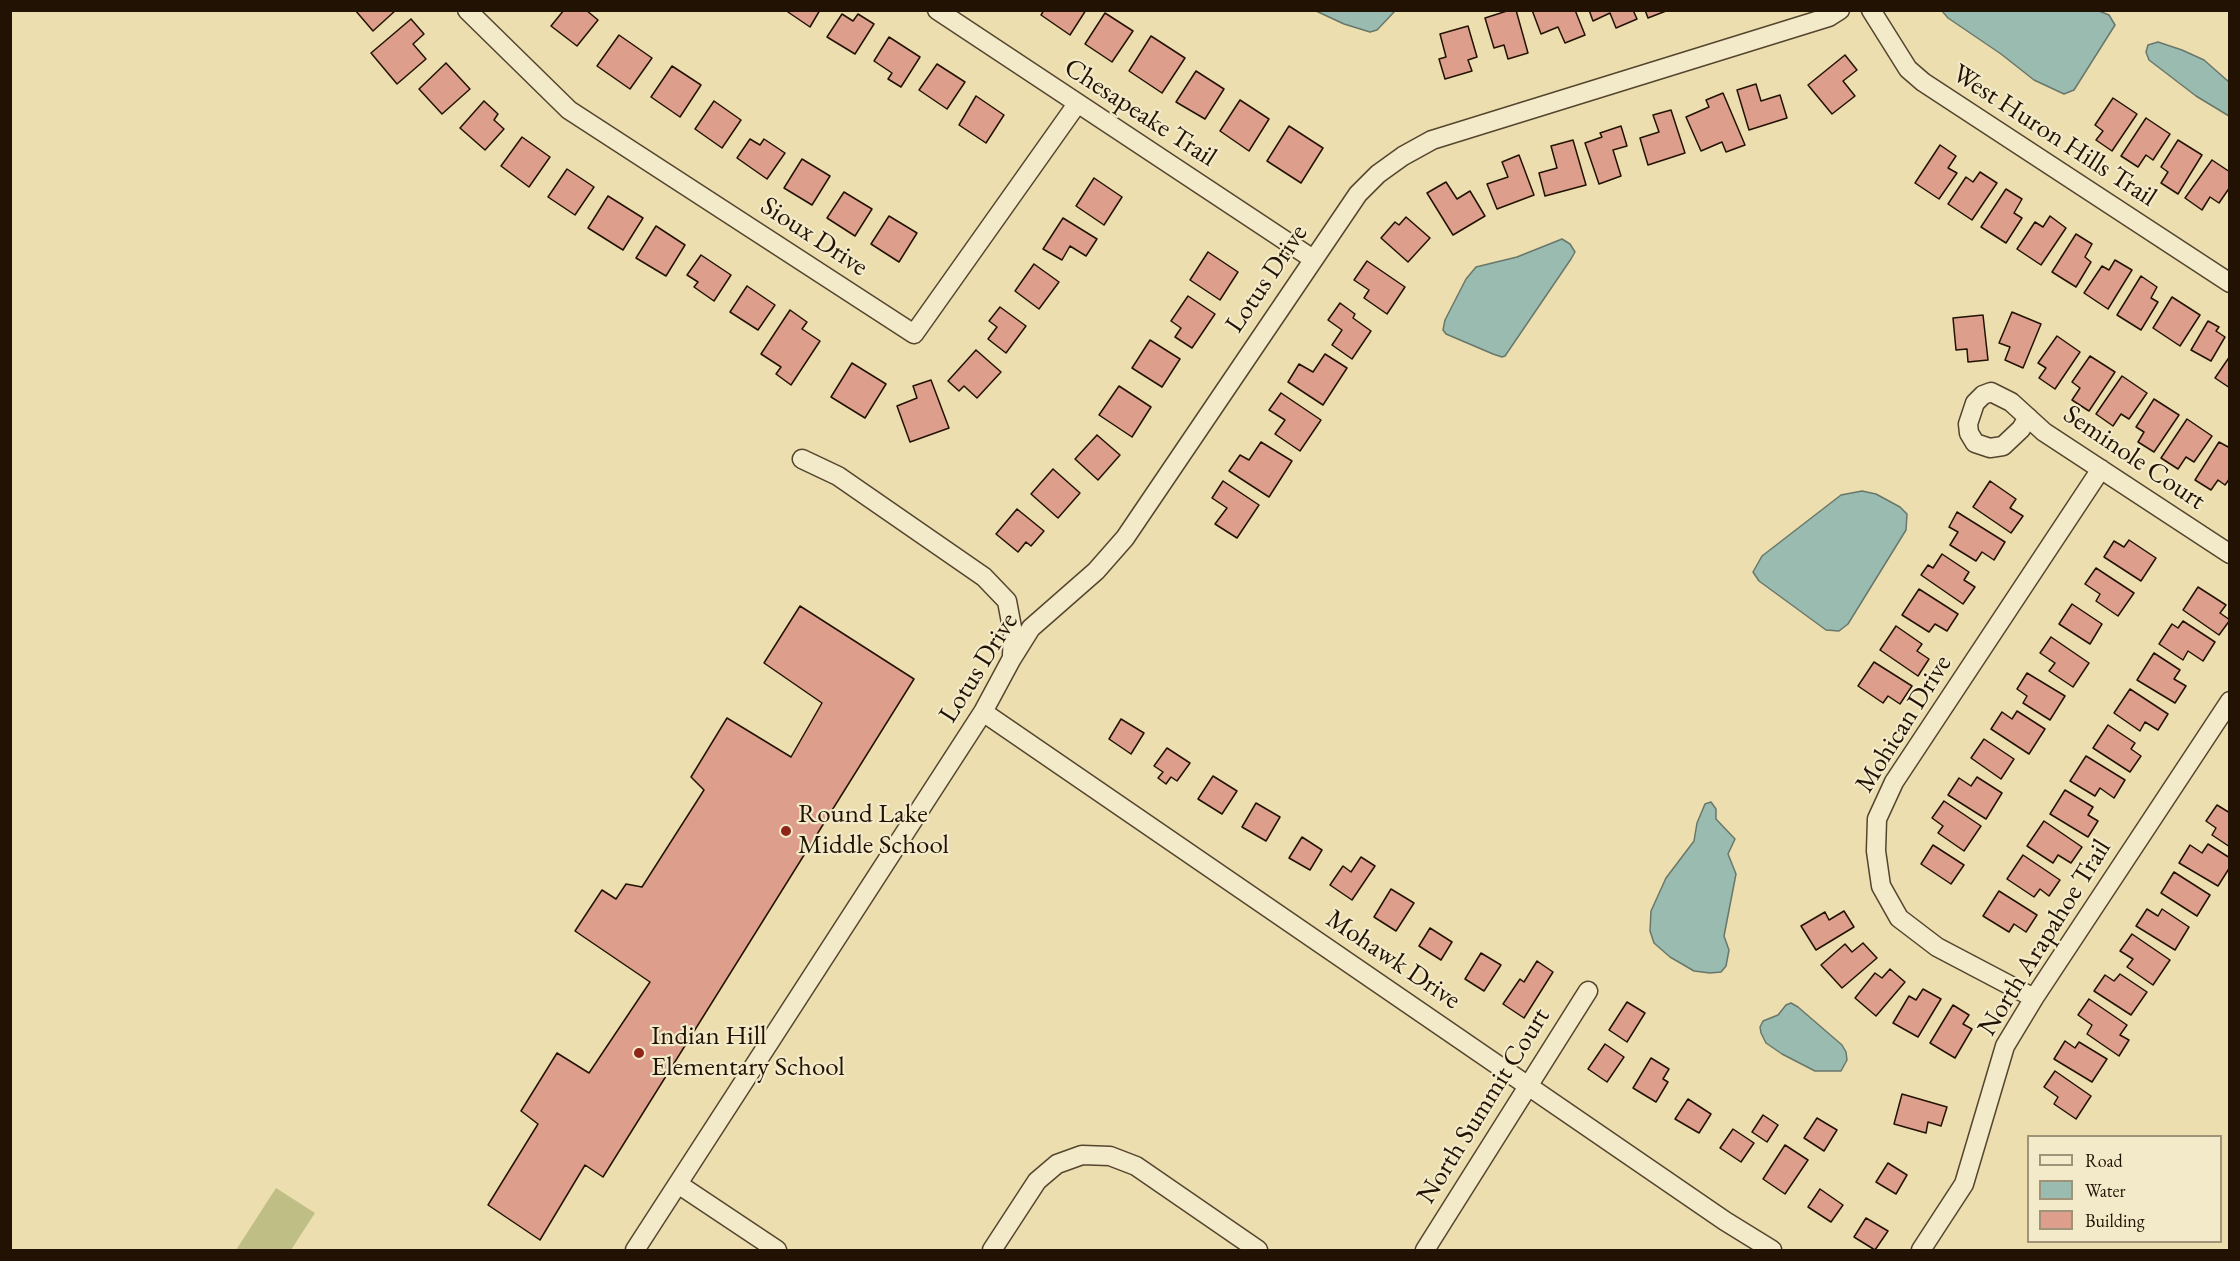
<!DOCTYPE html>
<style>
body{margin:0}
#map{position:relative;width:2240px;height:1261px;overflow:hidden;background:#ecdeae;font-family:"EB Garamond",serif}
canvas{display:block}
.frame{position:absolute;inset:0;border:12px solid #221203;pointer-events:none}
.legend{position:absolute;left:2027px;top:1135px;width:195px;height:108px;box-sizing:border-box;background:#f3eaca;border:2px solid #9f947a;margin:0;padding:8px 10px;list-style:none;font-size:18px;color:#221203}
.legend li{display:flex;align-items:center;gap:12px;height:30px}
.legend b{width:30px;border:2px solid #9f947a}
</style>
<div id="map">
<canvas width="2240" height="1261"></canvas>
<div class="frame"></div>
<ul class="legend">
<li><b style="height:8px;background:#f3eaca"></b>Road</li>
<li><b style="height:16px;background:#99bbb0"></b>Water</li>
<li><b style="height:16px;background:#dd9e8b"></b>Building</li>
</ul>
</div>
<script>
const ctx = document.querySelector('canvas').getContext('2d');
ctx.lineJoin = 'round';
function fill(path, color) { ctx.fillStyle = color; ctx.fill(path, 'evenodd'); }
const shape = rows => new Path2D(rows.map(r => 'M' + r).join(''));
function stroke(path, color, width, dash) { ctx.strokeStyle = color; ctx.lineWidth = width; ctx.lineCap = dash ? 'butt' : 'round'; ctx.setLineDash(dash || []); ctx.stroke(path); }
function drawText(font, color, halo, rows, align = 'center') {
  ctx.font = font + ' "EB Garamond",serif'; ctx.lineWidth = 4.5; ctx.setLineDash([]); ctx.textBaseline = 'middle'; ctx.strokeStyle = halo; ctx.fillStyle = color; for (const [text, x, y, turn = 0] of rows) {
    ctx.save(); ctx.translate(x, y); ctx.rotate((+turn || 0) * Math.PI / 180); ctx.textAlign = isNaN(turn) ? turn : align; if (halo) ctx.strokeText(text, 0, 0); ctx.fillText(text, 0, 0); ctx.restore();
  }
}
fill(shape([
 [276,1188,315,1213,291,1250,236,1250]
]), '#bfbf85');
const water = shape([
 [1316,11,1395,11,1377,30,1370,32,1344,24,1316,11],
 [1942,11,2099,11,2109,15,2115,25,2074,90,2064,94,2034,80,2001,54,1948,18,1942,11],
 [2158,42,2182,50,2204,60,2229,82,2229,116,2196,96,2149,60,2146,52,2148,45,2158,42],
 [1562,239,1570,244,1575,252,1571,259,1505,356,1502,357,1493,354,1446,334,1443,330,1445,320,1466,279,1476,267,1517,257,1562,239],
 [1862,491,1876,494,1900,507,1907,514,1906,530,1848,624,1839,631,1826,630,1759,581,1753,572,1762,556,1841,495,1862,491],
 [1711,802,1716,809,1716,819,1735,839,1728,854,1736,874,1724,936,1729,950,1726,966,1721,972,1710,973,1694,971,1670,957,1654,943,1650,931,1651,911,1666,878,1694,841,1697,823,1705,804,1711,802],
 [1791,1003,1798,1007,1842,1045,1846,1052,1847,1060,1841,1071,1815,1071,1782,1054,1766,1043,1761,1033,1760,1027,1763,1021,1778,1015,1786,1005,1791,1003]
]);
fill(water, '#99bbb0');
stroke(water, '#69776b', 1.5);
const building = shape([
 [355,10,396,10,373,31,355,10],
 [564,10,586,10,598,20,577,46,551,26,564,10],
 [785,10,820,10,810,27,785,10],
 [1044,10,1086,10,1070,35,1041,15,1044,10],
 [1510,10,1516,10,1528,53,1508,59,1504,45,1494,48,1485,18,1510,10],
 [1532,10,1575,10,1585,35,1565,43,1558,27,1541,34,1532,10],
 [1589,10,1633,10,1637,19,1616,28,1610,13,1593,21,1589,10],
 [1645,10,1665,10,1666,11,1648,18,1645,10],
 [1105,13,1133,31,1112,62,1085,44,1105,13],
 [842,14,853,21,858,14,874,24,855,54,827,37,842,14],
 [411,19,424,34,413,44,426,59,397,84,371,53,411,19],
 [1468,26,1477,57,1468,60,1472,71,1445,79,1439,59,1446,57,1440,34,1468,26],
 [619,35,652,58,630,89,597,66,619,35],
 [1151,36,1185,58,1162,93,1129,71,1151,36],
 [889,37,920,57,901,87,888,79,892,73,874,61,889,37],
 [1845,55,1857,70,1843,81,1855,96,1832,114,1808,85,1845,55],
 [446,63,470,89,442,114,419,89,446,63],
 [937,64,965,82,947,109,919,90,937,64],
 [672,66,701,85,680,117,651,97,672,66],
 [1196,71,1224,89,1205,119,1176,102,1196,71],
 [1756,84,1761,101,1780,95,1787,118,1749,130,1737,90,1756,84],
 [1723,93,1745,145,1726,152,1722,142,1701,151,1686,117,1709,107,1706,100,1723,93],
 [976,96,1004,115,986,143,959,125,976,96],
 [2113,98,2137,114,2112,151,2096,140,2103,131,2095,125,2113,98],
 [1240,100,1269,119,1249,151,1220,131,1240,100],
 [484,101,498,114,494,120,504,129,485,150,460,128,484,101],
 [714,101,741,120,722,148,695,129,714,101],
 [1671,110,1685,153,1648,165,1640,138,1659,132,1653,115,1671,110],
 [2146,118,2170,134,2153,160,2146,155,2138,167,2121,156,2146,118],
 [1289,126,1323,148,1301,183,1267,161,1289,126],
 [1621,126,1627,146,1613,150,1621,176,1599,184,1585,143,1602,137,1600,133,1621,126],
 [522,137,550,157,529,187,501,166,522,137],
 [750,139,760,145,764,139,785,153,767,179,737,158,750,139],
 [1573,140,1586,185,1545,196,1539,173,1557,168,1551,146,1573,140],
 [2178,140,2202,155,2178,194,2161,183,2168,172,2161,167,2178,140],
 [1940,145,1956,156,1948,168,1957,173,1939,199,1915,183,1940,145],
 [1519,155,1534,195,1497,209,1487,184,1508,177,1502,162,1519,155],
 [802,159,830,176,812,205,784,188,802,159],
 [2212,160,2230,172,2230,187,2219,203,2210,197,2202,210,2185,198,2212,160],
 [567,169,594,187,575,215,548,197,567,169],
 [1980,172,1997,183,1972,220,1948,204,1966,177,1973,182,1980,172],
 [1094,178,1122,197,1104,225,1076,206,1094,178],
 [1446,182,1457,199,1470,191,1485,216,1453,235,1427,193,1446,182],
 [2006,189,2022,199,2014,213,2022,218,2006,243,1981,227,2006,189],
 [844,192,872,209,855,236,827,218,844,192],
 [608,196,643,218,623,250,588,228,608,196],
 [889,216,917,233,899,262,871,244,889,216],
 [2050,216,2066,228,2041,265,2017,249,2035,222,2043,227,2050,216],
 [1406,217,1430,238,1408,262,1381,238,1395,222,1399,225,1406,217],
 [1063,218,1097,239,1086,256,1070,246,1062,260,1043,249,1063,218],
 [656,226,685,245,666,276,636,258,656,226],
 [2076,234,2092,244,2085,257,2091,262,2076,287,2052,272,2076,234],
 [1208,252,1238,272,1220,300,1190,280,1208,252],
 [701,255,731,275,714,301,694,287,698,282,687,275,701,255],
 [2115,260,2132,270,2108,309,2084,293,2102,266,2109,270,2115,260],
 [1367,261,1405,287,1387,314,1364,298,1369,290,1354,280,1367,261],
 [1034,264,1059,282,1039,309,1015,291,1034,264],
 [2141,276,2157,287,2151,298,2158,302,2141,330,2117,315,2141,276],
 [747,286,775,305,758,330,730,312,747,286],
 [1188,296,1215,314,1192,348,1175,337,1181,328,1171,321,1188,296],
 [2172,297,2200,315,2180,346,2153,328,2172,297],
 [1340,303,1355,314,1353,318,1371,331,1352,359,1332,345,1342,330,1328,320,1340,303],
 [1000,307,1026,326,1006,353,988,339,997,327,989,321,1000,307],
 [790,310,807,322,802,329,820,341,791,385,776,374,781,367,761,354,790,310],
 [2012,312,2041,324,2023,368,2005,360,2010,347,1999,343,2012,312],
 [1983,315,1988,360,1968,362,1967,349,1956,350,1953,318,1983,315],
 [2208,321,2219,327,2216,331,2225,337,2211,361,2191,350,2208,321],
 [2057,336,2080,352,2055,389,2039,378,2046,368,2038,363,2057,336],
 [1150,340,1180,359,1162,387,1132,368,1150,340],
 [976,350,1001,372,977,398,964,386,959,391,948,381,976,350],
 [1325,354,1347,368,1323,405,1288,382,1299,364,1313,372,1325,354],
 [2090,356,2115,372,2089,411,2072,400,2080,388,2072,382,2090,356],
 [2230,356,2230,388,2215,378,2230,356],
 [852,363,886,384,865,418,831,397,852,363],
 [2122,376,2147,393,2129,419,2121,414,2113,426,2096,414,2122,376],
 [931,380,949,428,910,442,897,406,917,398,913,386,931,380],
 [1119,386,1151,407,1132,437,1099,415,1119,386],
 [1281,393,1321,420,1300,451,1275,434,1285,420,1269,410,1281,393],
 [2154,399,2179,415,2154,452,2138,442,2144,432,2136,427,2154,399],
 [2187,419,2212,436,2194,462,2186,457,2178,469,2161,458,2187,419],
 [1097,435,1120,455,1098,480,1075,459,1097,435],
 [1261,442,1292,461,1269,497,1229,471,1240,455,1249,460,1261,442],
 [2219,442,2230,448,2230,478,2225,485,2218,480,2211,490,2195,480,2219,442],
 [1053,469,1080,493,1058,518,1031,494,1053,469],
 [1223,481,1259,505,1237,538,1215,524,1227,508,1212,498,1223,481],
 [1990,481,2016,499,2010,508,2023,516,2011,533,1973,507,1990,481],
 [1017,509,1044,531,1031,546,1026,542,1018,552,996,534,1017,509],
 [1957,512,2005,542,1994,560,1982,552,1976,561,1950,545,1958,532,1949,527,1957,512],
 [2129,540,2156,558,2141,581,2104,557,2114,541,2124,547,2129,540],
 [1942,554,1969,572,1964,580,1975,587,1963,604,1921,575,1928,565,1933,568,1942,554],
 [2096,568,2134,593,2118,616,2096,601,2100,594,2085,584,2096,568],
 [2198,587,2226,605,2220,613,2230,620,2219,635,2183,610,2198,587],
 [1919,589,1958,614,1947,631,1935,624,1929,632,1902,615,1919,589],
 [2072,604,2102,624,2090,644,2059,624,2072,604],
 [800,606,914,679,603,1177,585,1165,540,1240,488,1205,538,1124,521,1111,557,1053,589,1073,650,982,575,931,602,890,616,899,626,884,642,887,704,790,691,777,727,718,791,757,822,703,764,663,800,606],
 [2183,621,2215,642,2203,661,2188,651,2183,660,2159,644,2172,624,2178,628,2183,621],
 [1896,626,1922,644,1917,651,1929,659,1918,676,1880,650,1896,626],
 [2051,637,2089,663,2073,687,2049,671,2055,663,2040,653,2051,637],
 [2154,653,2180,670,2174,679,2186,686,2175,703,2137,680,2154,653],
 [1874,662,1912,686,1900,704,1888,696,1883,703,1858,686,1874,662],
 [2027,673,2065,696,2050,720,2023,703,2027,696,2017,689,2027,673],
 [2130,689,2168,714,2158,730,2145,722,2140,731,2114,713,2130,689],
 [2017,711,2045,729,2029,754,1991,729,2002,712,2012,719,2017,711],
 [1121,719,1144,733,1131,754,1109,739,1121,719],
 [2108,725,2135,743,2131,749,2141,756,2130,772,2093,748,2108,725],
 [1984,739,2014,759,2001,779,1971,758,1984,739],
 [1167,748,1190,763,1177,781,1171,777,1166,784,1158,778,1163,772,1154,766,1167,748],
 [2086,756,2125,780,2114,798,2100,788,2095,796,2070,781,2086,756],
 [1213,776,1237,791,1222,814,1198,799,1213,776],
 [1977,777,2002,793,1986,819,1948,795,1959,778,1971,786,1977,777],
 [2065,790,2093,807,2088,815,2098,821,2088,837,2050,814,2065,790],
 [1944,801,1981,826,1964,851,1938,833,1943,826,1932,818,1944,801],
 [1256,803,1280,817,1266,841,1242,827,1256,803],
 [2217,805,2230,813,2230,847,2212,835,2216,828,2206,821,2217,805],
 [2044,821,2082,847,2071,863,2058,855,2053,863,2027,846,2044,821],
 [1302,837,1322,850,1310,870,1289,858,1302,837],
 [2208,844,2230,858,2230,867,2218,886,2179,863,2190,845,2202,853,2208,844],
 [1933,845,1964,865,1951,884,1921,864,1933,845],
 [2023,855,2060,880,2049,896,2040,889,2034,897,2007,879,2023,855],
 [1361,857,1375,866,1352,900,1330,885,1343,866,1351,872,1361,857],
 [2174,872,2210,895,2197,916,2161,893,2174,872],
 [1391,889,1414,903,1396,931,1374,917,1391,889],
 [1999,891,2037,915,2026,932,2014,924,2009,932,1983,916,1999,891],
 [2147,909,2158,916,2162,909,2189,927,2175,950,2136,926,2147,909],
 [1844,911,1854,927,1816,950,1801,926,1825,912,1829,920,1844,911],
 [1430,928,1452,942,1441,960,1419,946,1430,928],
 [2132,934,2170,960,2153,985,2127,967,2133,959,2120,951,2132,934],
 [1863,943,1877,958,1842,988,1821,965,1845,944,1852,952,1863,943],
 [1481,953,1501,965,1484,991,1465,979,1481,953],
 [1537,961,1553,972,1524,1018,1503,1004,1520,979,1524,982,1537,961],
 [1890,969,1905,982,1876,1016,1855,998,1875,973,1882,978,1890,969],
 [2120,974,2147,992,2131,1015,2094,991,2105,975,2114,981,2120,974],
 [1923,989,1941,999,1918,1037,1893,1023,1909,996,1916,1000,1923,989],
 [2089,999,2127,1025,2120,1035,2129,1040,2119,1056,2087,1034,2092,1025,2078,1015,2089,999],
 [1627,1002,1645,1013,1627,1042,1609,1030,1627,1002],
 [1953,1005,1969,1015,1963,1024,1972,1029,1955,1058,1930,1043,1953,1005],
 [2065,1041,2075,1048,2079,1042,2107,1059,2092,1082,2054,1059,2065,1041],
 [1605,1044,1624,1057,1607,1082,1588,1069,1605,1044],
 [1651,1058,1669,1069,1663,1079,1668,1082,1656,1102,1633,1088,1651,1058],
 [2055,1071,2091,1096,2076,1119,2054,1104,2058,1097,2044,1087,2055,1071],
 [1902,1094,1947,1107,1941,1126,1928,1122,1926,1133,1894,1124,1902,1094],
 [1688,1099,1711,1114,1699,1133,1675,1119,1688,1099],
 [1763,1115,1778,1125,1767,1142,1752,1132,1763,1115],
 [1817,1118,1837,1130,1824,1151,1804,1138,1817,1118],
 [1733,1129,1754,1143,1741,1162,1720,1148,1733,1129],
 [1785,1145,1808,1160,1785,1194,1763,1179,1785,1145],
 [1888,1163,1907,1175,1896,1194,1876,1182,1888,1163],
 [1820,1189,1843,1205,1831,1222,1808,1207,1820,1189],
 [1866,1218,1888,1231,1875,1250,1854,1237,1866,1218]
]);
fill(building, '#dd9e8b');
stroke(building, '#221203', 1.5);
const street = shape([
 [467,10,569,110,914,334,1077,104],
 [937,10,1313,259],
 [1871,10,1908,69,1923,82,2230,283],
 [2028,417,2021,429,2003,446,1990,448,1975,443,1969,433,1968,424,1975,403,1983,395,1991,392,2011,402,2044,432,2230,554],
 [802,459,838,476,984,577,1007,601,1013,633,1012,655],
 [983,712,1725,1221,1772,1250],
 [2034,998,1937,947,1899,918,1881,886,1876,851,1877,819,1894,782,2101,469],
 [678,1184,777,1250],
 [635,1250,983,712,1011,660,1031,628,1096,571,1125,538,1358,194,1378,174,1403,156,1432,140,1829,17,1840,10],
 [992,1250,1037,1181,1057,1164,1082,1155,1110,1156,1136,1166,1258,1250],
 [1425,1250,1588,991],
 [1921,1250,1964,1184,2005,1046,2034,998,2230,701]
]);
stroke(street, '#54452e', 21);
stroke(street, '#f3eaca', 18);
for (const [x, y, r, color] of [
 [786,831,6,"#8f2418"],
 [639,1053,6,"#8f2418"]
]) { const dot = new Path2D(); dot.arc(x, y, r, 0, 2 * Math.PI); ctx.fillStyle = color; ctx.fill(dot); stroke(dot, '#f3eaca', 2); }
drawText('27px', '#221203', '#f3eaca', [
 ["Chesapeake Trail",1140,113,33],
 ["West Huron Hills Trail",2054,136,33],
 ["Sioux Drive",814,237,33],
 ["Lotus Drive",1267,279,-56],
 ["Seminole Court",2134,458,34],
 ["Lotus Drive",979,668,-58],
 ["Mohican Drive",1904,724,-58],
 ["North Arapahoe Trail",2045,938,-58],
 ["Mohawk Drive",1393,960,34],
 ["North Summit Court",1484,1106,-58]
]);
drawText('27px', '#221203', '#f3eaca', [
 ["Round Lake",798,815],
 ["Middle School",798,846],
 ["Indian Hill",651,1037],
 ["Elementary School",651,1068]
], 'left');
</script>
